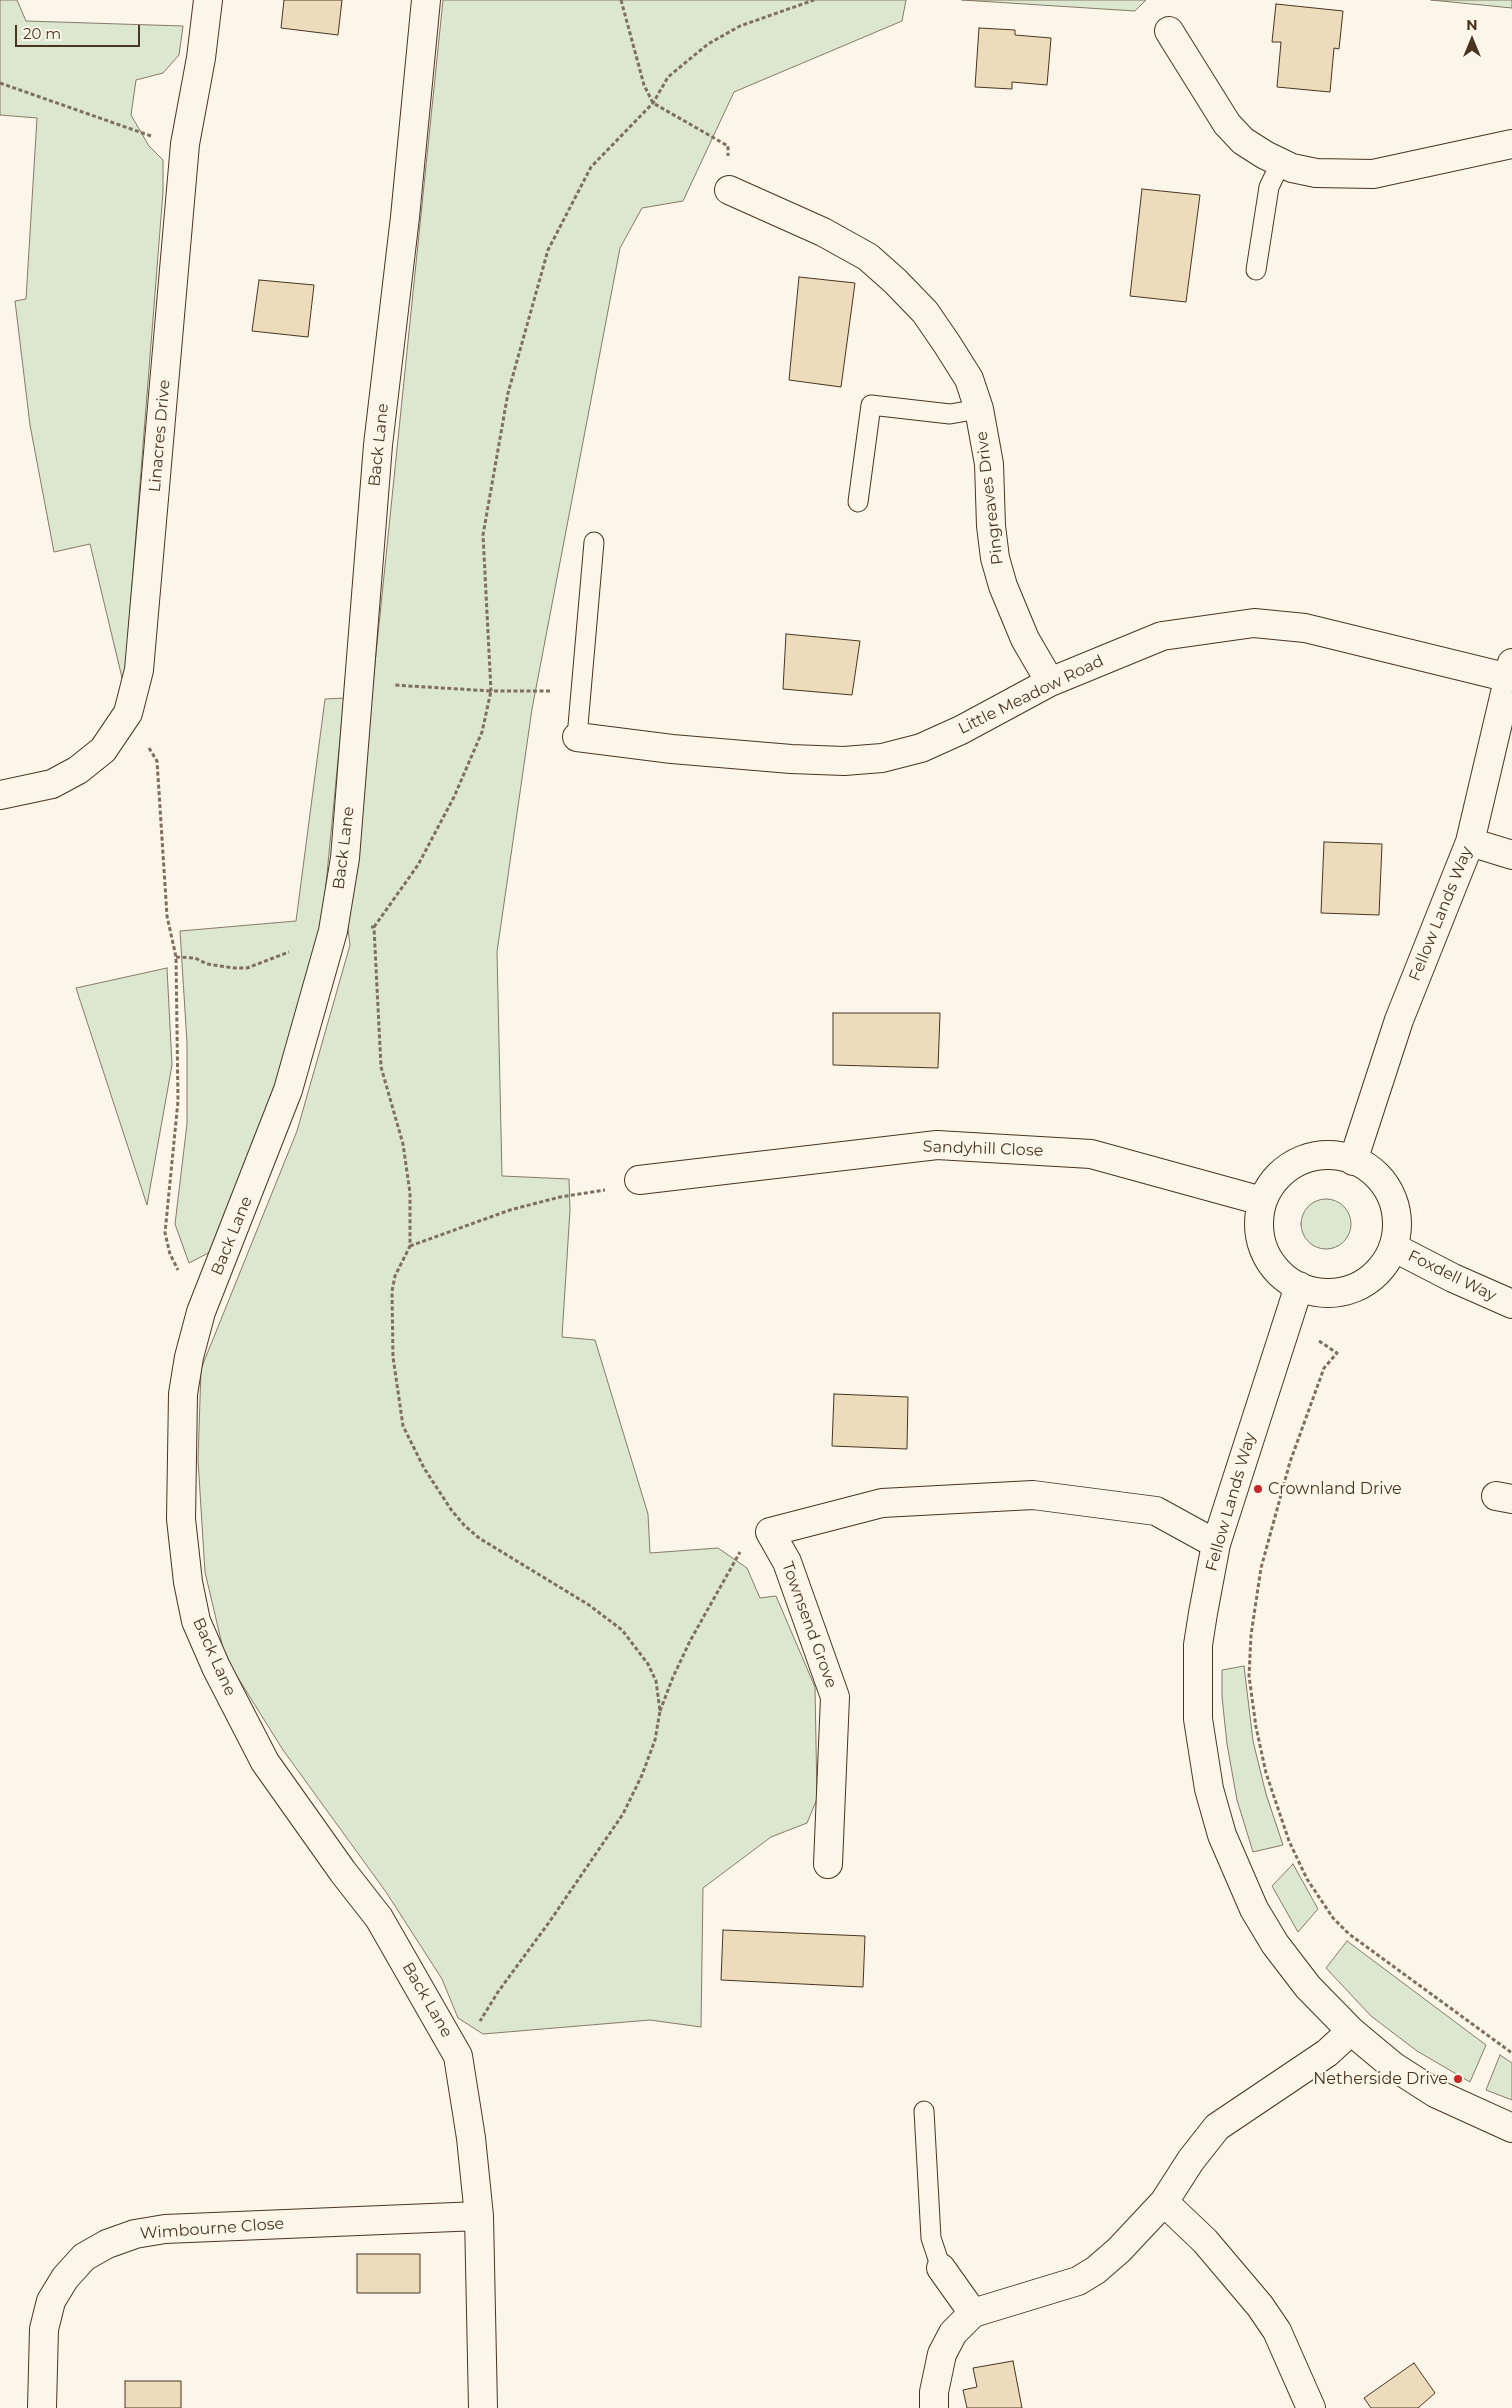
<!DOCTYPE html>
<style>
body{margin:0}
#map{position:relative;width:1512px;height:2408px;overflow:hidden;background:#fbf6e9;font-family:Montserrat,sans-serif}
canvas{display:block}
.north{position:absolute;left:1447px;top:15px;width:50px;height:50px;-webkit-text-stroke:4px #fbf6e9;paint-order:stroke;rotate:0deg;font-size:14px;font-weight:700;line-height:20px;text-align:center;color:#4a3520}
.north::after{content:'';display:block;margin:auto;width:18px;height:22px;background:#4a3520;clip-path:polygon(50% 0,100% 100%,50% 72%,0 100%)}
.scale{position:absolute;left:15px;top:25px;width:125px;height:22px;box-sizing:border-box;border:2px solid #4a3520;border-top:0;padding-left:6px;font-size:15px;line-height:18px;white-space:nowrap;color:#4a3520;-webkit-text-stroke:4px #fbf6e9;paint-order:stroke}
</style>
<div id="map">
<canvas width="1512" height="2408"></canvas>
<div class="north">N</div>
<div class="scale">20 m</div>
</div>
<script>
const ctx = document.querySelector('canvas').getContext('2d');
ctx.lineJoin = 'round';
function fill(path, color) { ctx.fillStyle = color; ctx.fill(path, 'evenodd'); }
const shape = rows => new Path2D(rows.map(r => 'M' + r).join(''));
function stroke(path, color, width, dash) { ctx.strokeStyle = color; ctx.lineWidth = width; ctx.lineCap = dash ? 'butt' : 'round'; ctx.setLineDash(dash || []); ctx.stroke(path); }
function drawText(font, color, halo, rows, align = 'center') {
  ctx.font = font + ' Montserrat,sans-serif'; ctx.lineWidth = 4; ctx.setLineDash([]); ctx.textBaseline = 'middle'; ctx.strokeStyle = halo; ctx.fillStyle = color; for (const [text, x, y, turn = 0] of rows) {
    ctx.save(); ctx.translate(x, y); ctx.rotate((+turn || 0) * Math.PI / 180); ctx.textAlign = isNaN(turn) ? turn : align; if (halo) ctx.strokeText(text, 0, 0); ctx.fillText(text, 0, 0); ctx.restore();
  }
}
const green = shape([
 [0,0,17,0,26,21,183,26,179,55,163,73,136,80,131,115,149,146,163,160,163,192,124,686,90,544,54,552,30,425,15,301,26,299,37,118,0,115,0,0],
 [443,0,906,0,902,21,734,92,683,201,642,208,620,248,532,709,497,952,502,1176,569,1179,570,1210,562,1337,595,1340,648,1514,650,1553,718,1548,747,1568,760,1598,776,1596,815,1687,817,1799,807,1823,771,1837,703,1888,701,2027,650,2020,483,2034,458,2018,442,1979,386,1892,283,1750,225,1657,205,1572,198,1460,201,1369,297,1131,350,945,345,906,356,849,443,0],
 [962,0,1146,0,1135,11,962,0],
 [1431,0,1512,0,1512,8,1431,0],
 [344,698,322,926,268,1120,216,1249,189,1263,175,1224,187,1124,187,1043,180,931,296,921,325,699,344,698],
 [167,968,172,1065,147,1205,76,988,167,968],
 '1301 1224a25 25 0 1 1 50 0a25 25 0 1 1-50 0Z',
 [1244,1666,1253,1741,1266,1794,1283,1845,1253,1852,1237,1800,1227,1744,1222,1697,1222,1670,1244,1666],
 [1293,1864,1318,1909,1298,1932,1272,1886,1293,1864],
 [1347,1941,1486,2045,1470,2082,1417,2051,1371,2016,1326,1968,1347,1941],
 [1500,2055,1512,2063,1512,2100,1486,2090,1500,2055]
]);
fill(green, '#dce7d0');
stroke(green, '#887966', 1);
const building = shape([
 [284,0,342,0,338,35,281,28,284,0],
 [1276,4,1343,11,1339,49,1334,48,1330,92,1277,87,1281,42,1272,42,1276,4],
 [979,28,1015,30,1015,35,1051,38,1047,85,1012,82,1012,89,975,87,979,28],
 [1142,189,1200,195,1186,302,1130,296,1142,189],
 [799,277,855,283,841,387,789,380,799,277],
 [259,280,314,285,308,337,252,331,259,280],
 [786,634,860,641,852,695,783,689,786,634],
 [1324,842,1382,844,1379,915,1321,913,1324,842],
 [833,1013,940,1013,938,1068,833,1065,833,1013],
 [834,1394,908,1397,907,1449,832,1446,834,1394],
 [723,1930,865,1936,863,1987,721,1980,723,1930],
 [357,2254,420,2254,420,2293,357,2293,357,2254],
 [1013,2361,1022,2408,967,2408,963,2390,977,2387,973,2368,1013,2361],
 [1414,2363,1435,2393,1418,2408,1371,2408,1364,2398,1414,2363],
 [125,2381,181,2381,181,2408,125,2408,125,2381]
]);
fill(building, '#ecdcbc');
stroke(building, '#4a3520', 1);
const service = shape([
 [1256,270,1269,187,1281,162],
 [858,502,871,405,950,414,979,409],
 [577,737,594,542],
 [924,2111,931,2238,941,2268]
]);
const minor = shape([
 [426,0,405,217,378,445,345,858,333,931,288,1090,201,1312,189,1357,183,1394,181,1519,188,1582,196,1621,216,1667,265,1762,343,1872,379,1918,458,2056,471,2138,479,2216,483,2408],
 [1169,31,1227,124,1243,141,1265,155,1292,168,1316,173,1373,174,1512,144],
 [729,190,823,232,868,257,895,281,925,312,947,344,969,379,979,409,989,464,991,526,995,558,1003,586,1025,639,1050,682],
 [577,737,672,749,791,759,844,761,882,758,921,748,961,730,1050,682,1162,636,1254,623,1305,628,1509,678],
 [0,795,52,784,78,770,103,750,128,713,139,670,185,144,201,58,208,0],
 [1470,842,1512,855],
 '1259 1224a69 69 0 1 1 138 0a69 69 0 1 1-138 0Z',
 [1353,1161,1399,1020,1470,842,1512,663],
 [639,1180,937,1145,1091,1154,1262,1201],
 [1393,1247,1453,1278,1512,1304],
 [1299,1286,1216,1544,1203,1613,1198,1645,1198,1719,1209,1789,1222,1835,1254,1909,1275,1944,1308,1987,1351,2031,1393,2066,1435,2093,1512,2128],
 [1496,1496,1512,1499],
 [828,1864,835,1697,787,1562,770,1532,882,1503,1033,1495,1156,1511,1216,1544],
 [1164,2202,1205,2241,1260,2306,1277,2331,1311,2408],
 [941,2268,973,2313],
 [42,2408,44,2329,51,2301,65,2278,84,2257,107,2244,135,2234,165,2229,479,2216],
 [934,2408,934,2392,942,2354,953,2333,973,2313,1078,2281,1096,2270,1119,2250,1164,2202,1191,2160,1217,2127,1327,2053,1351,2031]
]);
stroke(service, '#4a3520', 21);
stroke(minor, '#4a3520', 30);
stroke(shape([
 [621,0,644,85,653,103,728,146,728,156],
 [0,83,151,136],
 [550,691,491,691,483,535,508,393,548,250,591,167,653,103,668,77,708,44,740,26,814,0],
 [149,748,157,761,167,916,176,957,178,1101,165,1233,170,1254,178,1270],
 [371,927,374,927,381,1067,403,1144,410,1193,410,1246,395,1276,392,1291,393,1357,403,1426,424,1468,452,1511,464,1525,479,1538,589,1605,622,1630,648,1664,656,1681,660,1711,655,1740,642,1775,623,1814,550,1921,498,1992,480,2021],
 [374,927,418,865,454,797,482,732,491,691,394,685],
 [176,957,195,958,207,964,234,968,247,968,289,952],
 [410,1246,510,1210,560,1197,605,1190],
 [1319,1341,1337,1353,1324,1368,1290,1462,1261,1568,1251,1635,1249,1676,1256,1727,1266,1773,1289,1841,1307,1879,1333,1918,1349,1934,1512,2053],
 [660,1711,673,1677,690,1641,740,1552]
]), '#7f6f5c', 3, [4, 2.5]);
stroke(service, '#fbf6e9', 19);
stroke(minor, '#fbf6e9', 28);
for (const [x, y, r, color] of [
 [1258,1489,5,"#c62828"],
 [1458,2079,5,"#c62828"]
]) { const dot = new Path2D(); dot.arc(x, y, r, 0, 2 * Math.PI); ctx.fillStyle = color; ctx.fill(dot); stroke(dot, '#fbf6e9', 2); }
drawText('16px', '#4a3520', '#fbf6e9', [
 ["Linacres Drive",160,436,-85],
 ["Back Lane",379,445,-84],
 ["Pingreaves Drive",990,498,-97],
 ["Little Meadow Road",1031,695,-26],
 ["Back Lane",344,848,-83],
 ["Fellow Lands Way",1441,914,-68],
 ["Sandyhill Close",983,1149,2],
 ["Back Lane",232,1236,-68],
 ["Foxdell Way",1452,1276,26],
 ["Fellow Lands Way",1231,1502,-74],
 ["Townsend Grove",809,1625,70],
 ["Back Lane",214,1657,66],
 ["Back Lane",427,2000,60],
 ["Wimbourne Close",212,2229,-4]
]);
drawText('16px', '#4a3520', '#fbf6e9', [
 ["Crownland Drive",1268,1489],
 ["Netherside Drive",1448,2079,"right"]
], 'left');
</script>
